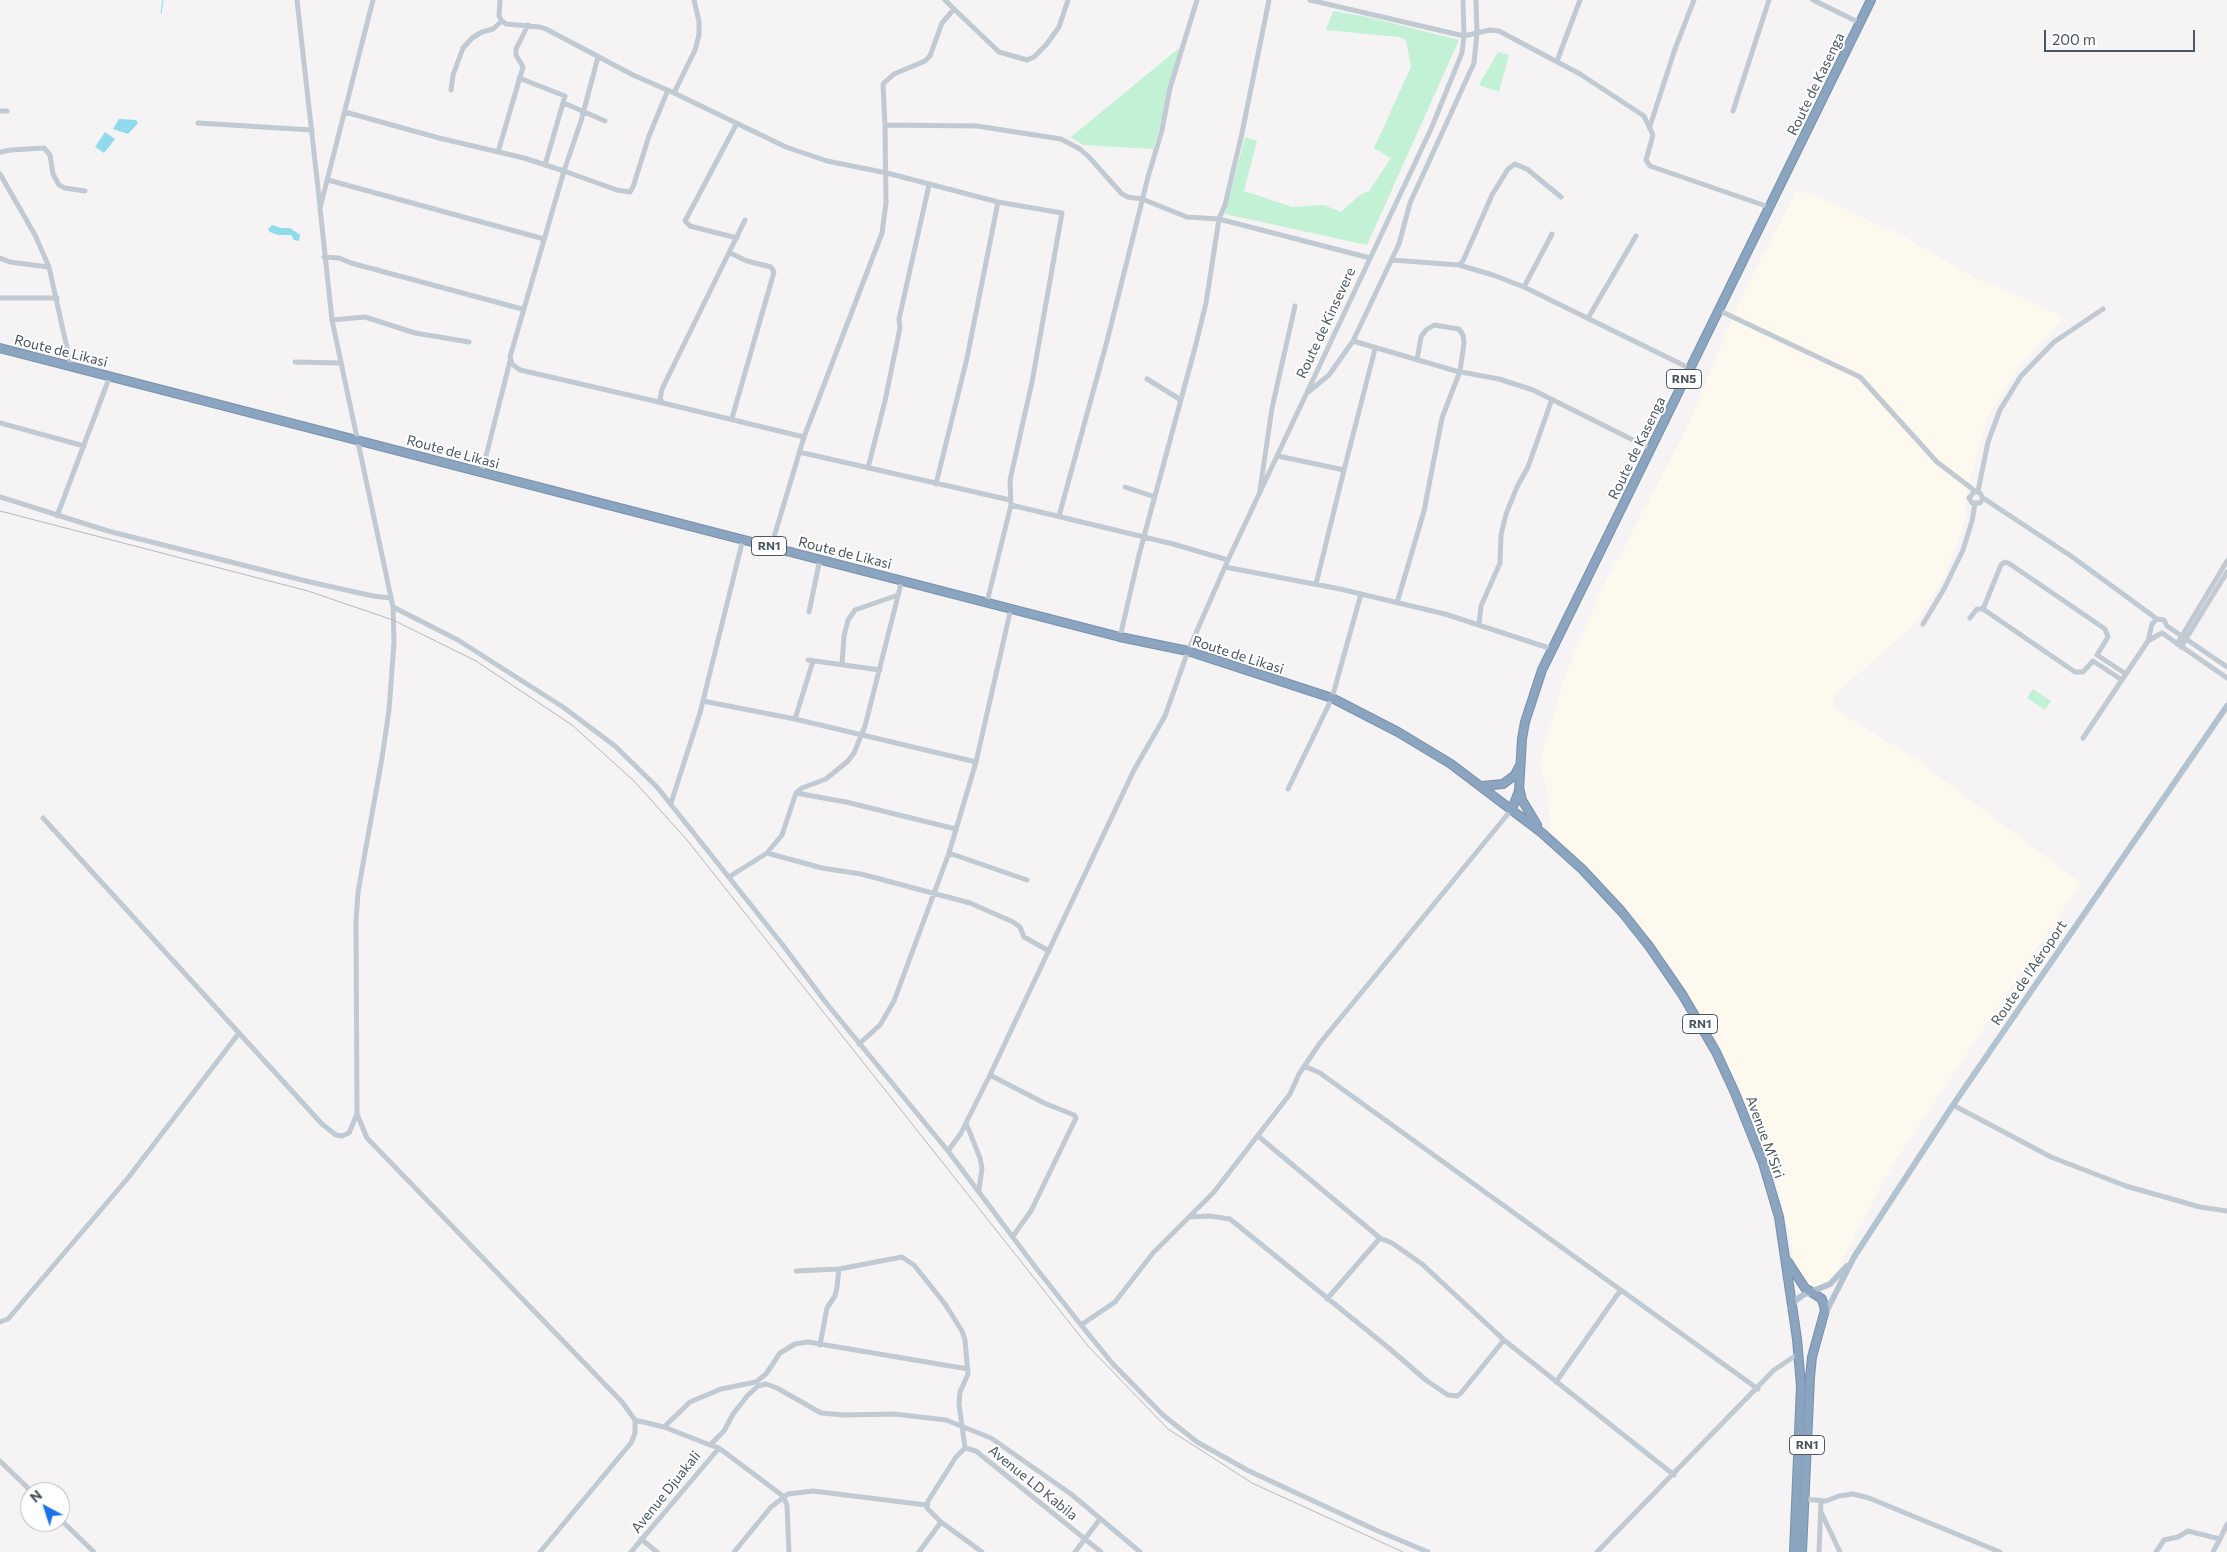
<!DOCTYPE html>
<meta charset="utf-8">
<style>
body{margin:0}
#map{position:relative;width:2227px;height:1552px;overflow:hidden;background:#f5f3f3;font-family:Commissioner,sans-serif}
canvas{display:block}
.north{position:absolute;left:20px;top:1482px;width:50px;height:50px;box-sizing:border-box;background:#fff;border:1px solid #b7bbc0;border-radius:50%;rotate:320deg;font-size:14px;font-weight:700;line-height:20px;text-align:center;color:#4a5661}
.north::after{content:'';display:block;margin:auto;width:18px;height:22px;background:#1a73e8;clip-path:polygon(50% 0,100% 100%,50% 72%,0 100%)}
.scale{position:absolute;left:2044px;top:30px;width:151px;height:22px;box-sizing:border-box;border:2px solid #4a5661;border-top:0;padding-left:6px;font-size:15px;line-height:18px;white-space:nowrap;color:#4a5661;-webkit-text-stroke:4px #fff;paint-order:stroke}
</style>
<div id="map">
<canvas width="2227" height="1552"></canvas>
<div class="north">N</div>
<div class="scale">200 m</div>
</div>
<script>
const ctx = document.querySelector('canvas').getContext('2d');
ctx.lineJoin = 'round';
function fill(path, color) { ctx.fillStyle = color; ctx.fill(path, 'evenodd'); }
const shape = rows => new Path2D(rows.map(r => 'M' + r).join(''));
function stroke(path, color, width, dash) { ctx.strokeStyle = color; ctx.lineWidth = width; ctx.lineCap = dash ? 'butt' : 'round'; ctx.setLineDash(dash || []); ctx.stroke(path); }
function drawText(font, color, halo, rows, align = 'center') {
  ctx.font = font + ' Commissioner,sans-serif'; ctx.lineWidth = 4; ctx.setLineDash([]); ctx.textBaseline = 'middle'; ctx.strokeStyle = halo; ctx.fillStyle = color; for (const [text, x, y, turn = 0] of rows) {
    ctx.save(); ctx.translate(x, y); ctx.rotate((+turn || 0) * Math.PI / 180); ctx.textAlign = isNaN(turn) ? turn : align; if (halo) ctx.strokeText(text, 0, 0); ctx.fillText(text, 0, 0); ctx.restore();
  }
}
fill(shape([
 [1797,190,1811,194,1903,236,1975,278,2065,317,2020,365,1986,420,1967,492,1964,524,1943,580,1915,624,1834,695,1833,708,1917,760,2081,883,1893,1164,1832,1280,1820,1287,1809,1286,1800,1279,1795,1270,1791,1241,1773,1174,1748,1109,1714,1034,1625,911,1550,831,1549,794,1539,763,1566,672,1602,589,1689,424,1741,297]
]), '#fdf9ef');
fill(shape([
 [1333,11,1368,17,1459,40,1367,245,1225,214,1245,137,1257,141,1244,191,1292,207,1324,205,1341,212,1360,195,1369,191,1391,158,1374,148,1411,67,1406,40,1399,37,1326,30],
 [1184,44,1153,149,1083,145,1071,137],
 [1498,52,1509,55,1499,92,1479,85],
 [2033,689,2051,701,2045,710,2027,698]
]), '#c3f1d5');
fill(shape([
 [119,119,136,120,138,123,128,134,113,129],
 [105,132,115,139,104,153,95,147],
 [272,225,281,228,290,228,300,235,299,241,294,240,291,235,278,235,270,232,268,229]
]), '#90daee');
stroke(shape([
 [161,13,163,0]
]), '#90daee', 1);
const highway = shape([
 [0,348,1120,637,1188,651,1332,698,1398,732,1451,764,1542,833,1582,869,1622,912,1649,946,1682,994,1716,1052,1735,1093,1763,1163,1779,1217,1797,1339,1801,1386,1794,1552],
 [1482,786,1503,784,1515,775,1519,767],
 [1520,791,1522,800,1537,825],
 [1512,809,1519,791,1522,739,1525,722,1542,670,1871,0],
 [1788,1262,1805,1288,1822,1299,1825,1310,1812,1357,1810,1377,1802,1552]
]);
stroke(highway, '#7690ad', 10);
stroke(shape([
 [297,0,320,206],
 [373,0,320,208,332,320,393,607,394,642,389,710,382,758,358,892,356,921,357,1114,367,1138,622,1402,635,1420,635,1433,631,1443,540,1552],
 [500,0,499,16,502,21,506,24,540,27,546,29,633,75,674,93,786,147,827,161,887,173,998,202,1062,213,1032,382,1010,480,1011,505,987,602],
 [945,0,954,9],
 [1068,0,1059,27,1046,45,1034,57,1027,60,999,52,954,9,942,23,930,56,925,61,894,74,883,84,885,125,977,126,1061,139,1080,149,1089,157,1122,194,1128,197,1142,199,1187,217,1219,219,1370,258],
 [1310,0,1464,36,1490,30,1499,31,1580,74,1644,116,1653,135,1646,160,1650,166,1769,207],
 [1813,0,1860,23],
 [1557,61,1580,0],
 [519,78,565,96,545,165],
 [451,90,453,75,463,48,472,38,482,32,493,29,502,21],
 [674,93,695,50,699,35,699,21,694,0],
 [564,103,605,121],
 [0,111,7,111],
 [1733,111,1769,0],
 [345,112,439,138,524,158,564,171,581,121,598,57],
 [198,123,312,130],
 [1650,126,1675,49,1694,0],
 [0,152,11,150,44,148,50,155,53,174,59,185,65,188,85,191],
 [498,152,523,67,516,55,516,49,528,25],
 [0,174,35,235,49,267,71,366],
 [328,180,544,239],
 [745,220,662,389,660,399,663,403,804,437],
 [737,238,690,226,685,221,737,123],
 [730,253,747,261,771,267,774,272,732,418],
 [324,257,339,258,351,263,522,309],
 [0,258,10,262,49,267],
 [1392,260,1459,265,1463,261,1492,195,1508,169,1515,164,1527,169,1561,197],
 [1459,265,1493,275,1524,287,1689,368],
 [1524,287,1552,234],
 [0,298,57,298],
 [1718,310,1860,377,1937,462,1975,491,1980,493,1983,498,2071,556,2157,619],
 [1588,318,1636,236],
 [332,320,365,317,415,333,469,342],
 [1353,341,1456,371,1499,379,1533,390,1651,449],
 [295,362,340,363],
 [1147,379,1181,400],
 [1307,393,1329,375,1353,341,1399,244,1410,203,1474,63,1477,33,1476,0],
 [663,403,520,370,512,364,510,357,564,171,617,190,630,192,633,187,649,136,668,90],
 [0,423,84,446],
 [799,452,1010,500],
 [1278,456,1344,470,1316,584],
 [868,468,885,401,900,328,899,319,929,185],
 [1344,470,1375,349],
 [482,472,510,361],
 [936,484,967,358,998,202],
 [1125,487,1155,497],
 [1260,490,1272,408,1295,306],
 [1975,491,1969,498,1972,503,1980,503,1983,498],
 [1978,491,1988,442,2000,410,2021,376,2054,342,2103,309],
 [0,497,108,531,310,582,373,596,391,598],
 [1011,505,1173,544,1228,560],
 [57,516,110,376],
 [1059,516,1107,341,1148,177,1162,130,1170,88,1197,0],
 [771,547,804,437,882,233,886,203,885,125],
 [1225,567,1340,589,1445,614,1552,649],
 [1397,603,1424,511,1442,418,1460,371,1464,343,1463,335,1459,329,1434,325,1426,330,1421,337,1417,360],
 [393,607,458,640,563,707,615,746,657,787,782,944,827,1004,948,1151,1036,1268,1081,1325,1113,1364,1163,1415,1197,1442,1249,1471,1378,1531,1428,1552],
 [809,612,820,559],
 [1970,618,1977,609,1983,609],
 [1479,624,1481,606,1500,563,1501,535,1506,514,1517,487,1528,467,1552,399],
 [1923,624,1944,589,1963,550,1972,521,1975,504],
 [2162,633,2227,678],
 [1120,637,1139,555,1196,344,1206,303,1219,219,1225,205,1242,133,1269,0],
 [2148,641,2160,634],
 [2177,644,2227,561],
 [2181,647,2227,572],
 [808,660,880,670],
 [842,664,844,636,848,620,855,610,898,595],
 [2122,680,2093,661,2083,672,2075,672,1983,609,2001,565,2005,562,2010,564,2105,629,2108,637,2097,655,2126,674],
 [703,701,795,719,813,661],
 [795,719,976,762],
 [2083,738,2148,641,2152,624,2157,619,2164,620,2167,626,2227,667],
 [1288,789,1332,698,1361,594],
 [796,793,846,802,956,829],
 [671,803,700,713,743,539],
 [43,818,322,1124,336,1135,342,1136,349,1133,357,1114],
 [767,853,822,868,861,874,970,903,1013,922,1020,927,1024,937,1049,951],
 [949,853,1027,880],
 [729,877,767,853,782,835,796,793,802,788,826,779,848,761,854,753,865,726,902,580],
 [859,1044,880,1025,894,1001,949,853,976,762,1011,608],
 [1304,1066,1320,1073,1758,1389],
 [990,1075,1044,1103,1074,1115,1076,1118,1031,1211,1013,1236],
 [1953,1105,2051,1157,2126,1186,2200,1207,2227,1211],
 [966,1123,980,1158,982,1168,979,1190],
 [1258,1136,1380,1238],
 [948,1151,961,1133,990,1075,1134,770,1165,716,1188,651,1228,560,1431,129,1462,53,1464,36,1463,0],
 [1189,1217,1209,1216,1230,1219,1390,1349,1427,1381,1448,1395,1457,1396,1461,1393,1504,1340],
 [796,1271,839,1269,902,1257,914,1265,945,1304,962,1331,965,1340,968,1374,960,1392,959,1404,965,1448],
 [1327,1299,1380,1238,1392,1243,1422,1264,1504,1340,1674,1475],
 [0,1322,8,1319,128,1178,239,1033],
 [1081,1325,1115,1302,1153,1253,1214,1192,1290,1094,1299,1074,1320,1043,1512,809],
 [820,1345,827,1308,835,1296,837,1287,839,1269],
 [1556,1382,1620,1291],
 [635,1420,664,1427,710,1445,724,1431,733,1414,748,1395,758,1386,766,1384,777,1388,821,1413,844,1415,894,1414,946,1420,991,1438,1071,1494,1140,1552],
 [664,1427,690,1402,721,1389,756,1382,766,1374,780,1353,795,1344,808,1342,968,1369],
 [710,1445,719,1448,783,1496,787,1505,789,1552],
 [965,1448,976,1451,1101,1552],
 [0,1461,32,1492],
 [1804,1499,1826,1501,1839,1496,1853,1494,1869,1498,2000,1552],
 [1821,1512,1840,1552],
 [60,1519,94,1552],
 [941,1522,982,1552],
 [641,1539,657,1552],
 [631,1552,719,1448],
 [734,1552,771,1507,788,1494,813,1491,926,1505],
 [919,1552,941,1522,927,1508,928,1501,956,1457,965,1448],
 [1075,1552,1100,1519],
 [1597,1552,1774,1370,1798,1354],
 [1819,1552,1821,1501],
 [2156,1552,2164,1540,2178,1537,2188,1531,2220,1539,2227,1524],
 [2213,1552,2220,1539]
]), '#c1cad2', 5);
stroke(shape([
 [1791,1308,1796,1300,1803,1295,1830,1284,1847,1266],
 [1825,1314,1854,1257,1953,1105,2227,706]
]), '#b3c2d1', 6);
stroke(highway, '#8ba5c1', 8);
stroke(shape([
 [0,511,308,591,393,620,476,661,572,725,634,781,687,840,1088,1346,1168,1429,1252,1483,1403,1552]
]), '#b5b8bd', 1);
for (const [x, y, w] of [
 [1684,379,35],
 [769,546,35],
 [1700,1024,35],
 [1807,1445,35]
]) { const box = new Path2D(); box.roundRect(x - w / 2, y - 9.5, w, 19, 4); ctx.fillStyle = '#fff'; ctx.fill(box); stroke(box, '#4a5661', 1); }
drawText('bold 12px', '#4a5661', null, [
 ["RN5",1684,379],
 ["RN1",769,546],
 ["RN1",1700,1024],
 ["RN1",1807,1445]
]);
drawText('14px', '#4a5661', '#fff', [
 ["Route de Kasenga",1816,84,-64],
 ["Route de Kinsevere",1326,323,-65],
 ["Route de Likasi",61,351,14],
 ["Route de Kasenga",1637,448,-64],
 ["Route de Likasi",453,452,15],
 ["Route de Likasi",845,553,14],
 ["Route de Likasi",1238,655,18],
 ["Route de l'Aéroport",2029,973,-56],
 ["Avenue M'Siri",1765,1137,70],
 ["Avenue LD Kabila",1033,1483,39],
 ["Avenue Djuakali",666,1492,-51]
]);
</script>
